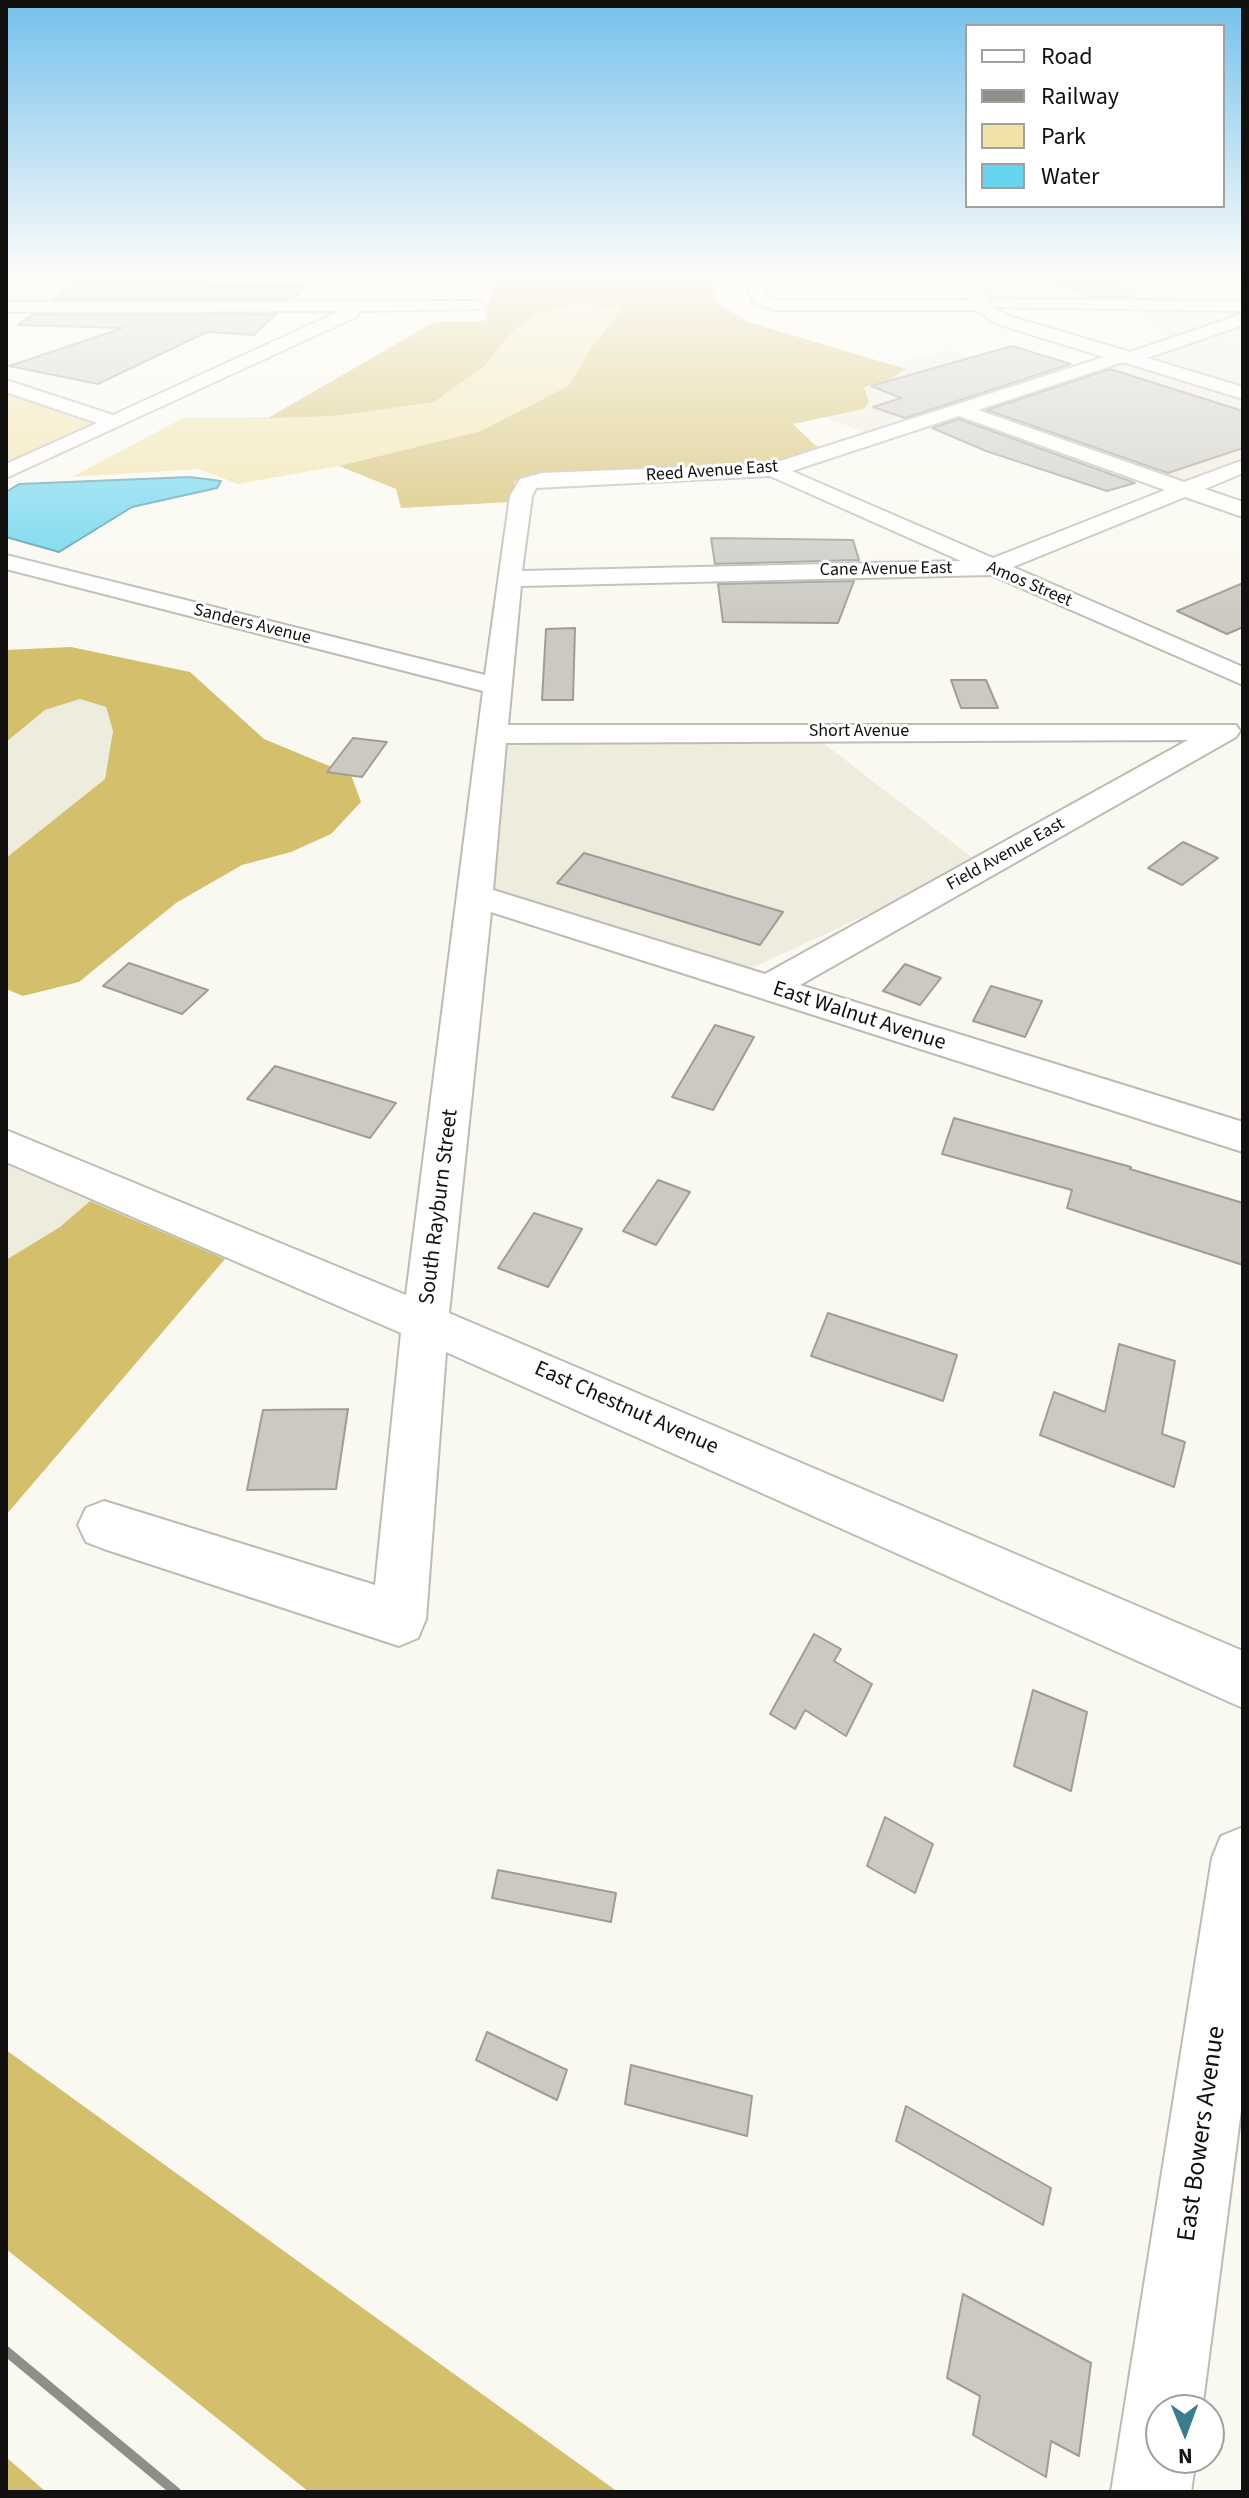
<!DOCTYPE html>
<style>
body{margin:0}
#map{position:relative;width:1249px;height:2498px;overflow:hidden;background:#faf9f1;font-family:"Source Sans 3",sans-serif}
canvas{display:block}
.frame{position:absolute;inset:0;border:8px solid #12110f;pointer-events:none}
.legend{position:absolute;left:965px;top:24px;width:260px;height:184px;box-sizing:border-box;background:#fff;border:2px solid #a0a09f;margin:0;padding:10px 14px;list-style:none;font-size:24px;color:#12110f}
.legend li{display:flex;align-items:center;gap:16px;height:40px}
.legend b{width:40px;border:2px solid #a0a09f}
.north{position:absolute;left:1145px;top:2394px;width:80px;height:80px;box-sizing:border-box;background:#fff;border:2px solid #a0a09f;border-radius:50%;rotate:179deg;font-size:22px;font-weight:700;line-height:32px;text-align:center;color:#12110f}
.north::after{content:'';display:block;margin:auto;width:28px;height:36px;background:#3a7d8d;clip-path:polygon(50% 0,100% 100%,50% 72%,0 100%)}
</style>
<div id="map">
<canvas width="1249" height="2498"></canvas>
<div class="frame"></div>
<ul class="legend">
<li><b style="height:10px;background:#fff"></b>Road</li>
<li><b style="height:10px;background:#8f8e89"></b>Railway</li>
<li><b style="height:22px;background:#f0e2a7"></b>Park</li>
<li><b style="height:22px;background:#67d4ef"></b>Water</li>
</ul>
<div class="north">N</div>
</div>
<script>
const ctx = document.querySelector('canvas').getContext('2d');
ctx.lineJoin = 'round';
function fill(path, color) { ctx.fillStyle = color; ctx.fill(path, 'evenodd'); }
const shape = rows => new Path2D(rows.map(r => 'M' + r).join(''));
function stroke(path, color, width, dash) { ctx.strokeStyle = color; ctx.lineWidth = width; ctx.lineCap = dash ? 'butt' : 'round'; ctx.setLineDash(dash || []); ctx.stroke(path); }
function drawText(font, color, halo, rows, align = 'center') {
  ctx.font = font + ' "Source Sans 3",sans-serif'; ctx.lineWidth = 6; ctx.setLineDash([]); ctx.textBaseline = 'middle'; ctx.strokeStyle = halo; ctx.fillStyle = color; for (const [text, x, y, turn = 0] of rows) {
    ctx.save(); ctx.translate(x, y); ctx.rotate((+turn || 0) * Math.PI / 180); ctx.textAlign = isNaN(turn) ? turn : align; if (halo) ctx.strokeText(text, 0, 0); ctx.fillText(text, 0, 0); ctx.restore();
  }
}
fill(shape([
 [968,275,1243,275,1243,304,988,302],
 [1128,308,1243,308,1243,315,1158,344,1166,335],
 [1243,323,1243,389,1141,358],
 [948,350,1043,378,870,435,825,417,864,408,864,387,889,380,905,370,889,364],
 [1126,360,1243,396,1243,460,1182,484,973,410],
 [80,699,106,707,113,731,105,779,6,858,6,742,45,710],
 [818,739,974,859,908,896,747,970,490,888,504,741],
 [6,1164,90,1201,60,1227,6,1260]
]), '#eeecdd');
fill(shape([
 [576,304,624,308,594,344,568,386,481,431,339,466,238,484,199,469,72,477,183,418,334,416,484,366,512,332,537,313],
 [6,391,102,423,67,435,6,466]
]), '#f0e2a7');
fill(shape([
 [536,275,710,275,715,301,748,322,906,369,889,380,864,387,869,402,864,409,793,424,815,445,826,449,774,465,515,481,511,502,401,508,396,489,339,466,481,431,568,386,594,344,623,308,576,304,537,313,512,332,484,366,434,402,334,416,268,418,434,322,484,321,494,280,535,280],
 [71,647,190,672,264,739,351,775,361,802,331,834,291,852,242,865,176,903,79,982,23,996,6,989,6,858,105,779,113,731,106,707,80,699,45,710,6,742,6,650],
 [90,1201,225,1259,6,1515,6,1260,60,1227],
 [6,2050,382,2322,618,2492,309,2492,6,2249],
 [6,2457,46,2492,6,2492]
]), '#d4bf6c');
const water = shape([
 [190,477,221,481,217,488,132,507,59,552,6,537,6,492,19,484,190,477]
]);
fill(water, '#67d4ef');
stroke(water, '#4e9aac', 2);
const building = shape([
 [1041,275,1112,275,1131,297,1091,297,1041,275],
 [212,280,208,286,307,286,293,298,54,299,80,281,212,280],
 [276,314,254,335,207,332,98,384,9,366,123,328,18,325,32,315,276,314],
 [1012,346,1071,364,905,418,873,407,901,398,871,386,1012,346],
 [1110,369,1243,411,1243,448,1168,473,987,410,1110,369],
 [959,419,1135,483,1107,491,986,451,932,428,959,419],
 [711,538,853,540,859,560,715,564,711,538],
 [854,581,838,623,723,622,718,584,854,581],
 [1243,583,1243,627,1227,634,1177,611,1243,583],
 [575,628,573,700,542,700,546,629,575,628],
 [951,680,986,680,998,708,961,708,951,680],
 [353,738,387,742,362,777,327,772,353,738],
 [1183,842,1218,858,1182,885,1148,868,1183,842],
 [584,853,783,912,760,945,557,883,584,853],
 [129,963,208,990,182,1014,103,986,129,963],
 [905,964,941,978,920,1005,883,991,905,964],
 [991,986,1042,1001,1025,1037,973,1021,991,986],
 [715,1025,754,1037,713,1110,672,1097,715,1025],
 [275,1066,396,1103,370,1138,247,1099,275,1066],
 [954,1118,1131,1167,1130,1169,1243,1203,1243,1265,1067,1208,1072,1190,942,1154,954,1118],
 [658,1180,690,1192,656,1245,623,1231,658,1180],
 [534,1213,582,1229,548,1287,498,1268,534,1213],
 [828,1313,957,1355,943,1401,811,1356,828,1313],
 [1119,1344,1175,1361,1162,1434,1185,1442,1174,1487,1040,1435,1054,1392,1105,1412,1119,1344],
 [348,1409,336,1489,247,1490,263,1410,348,1409],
 [814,1634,841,1649,834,1661,872,1684,846,1736,805,1710,795,1729,770,1714,814,1634],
 [1033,1690,1087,1712,1071,1791,1014,1766,1033,1690],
 [885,1817,933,1844,915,1893,867,1866,885,1817],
 [498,1870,616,1893,611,1922,492,1898,498,1870],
 [487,2032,567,2070,557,2100,476,2060,487,2032],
 [631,2065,752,2096,747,2136,625,2104,631,2065],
 [906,2106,1051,2188,1043,2225,896,2141,906,2106],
 [963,2294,1091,2363,1079,2456,1051,2441,1046,2477,973,2435,980,2396,947,2378,963,2294]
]);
fill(building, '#cbc9c2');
stroke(building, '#9e9d96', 2);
const minor = shape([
 [744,275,760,275,766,296,777,300,970,300,954,275,970,275,990,303,997,299,1243,301,1243,311,991,307,1009,316,1130,352,1243,314,1243,325,1147,358,1243,387,1243,399,1123,362,978,410,1184,482,1243,460,1243,473,1205,489,1243,502,1243,517,1185,497,1013,567,1243,667,1243,685,991,575,521,586,508,725,1236,725,1240,731,1236,737,800,985,1243,1122,1243,1152,491,912,449,1313,1243,1651,1243,1708,446,1352,426,1619,418,1638,399,1646,104,1549,86,1542,78,1525,86,1508,104,1501,375,1585,401,1333,6,1162,6,1130,406,1295,483,691,6,569,6,555,485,675,510,496,520,479,542,473,771,464,1104,357,997,324,976,310,775,310,753,302,744,275],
 [959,416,1165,490,993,558,792,471,959,416],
 [770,476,961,561,522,571,532,496,536,488,770,476],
 [1188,740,765,974,493,890,506,743,1188,740],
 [477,301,485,306,483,309,360,311,358,316,6,478,6,464,97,423,6,392,6,380,113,415,340,311,6,312,6,302,477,301],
 [1243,1827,1243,2095,1202,2410,1161,2410,1161,2458,1196,2458,1191,2492,1111,2492,1212,1858,1221,1836,1243,1827]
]);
stroke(minor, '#bdbbb4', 4);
fill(minor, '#fff');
stroke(shape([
 [6,2351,176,2492]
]), '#8f8e89', 10);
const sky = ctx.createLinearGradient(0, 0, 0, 624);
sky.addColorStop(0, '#74c1eb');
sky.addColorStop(0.44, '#fdfcf9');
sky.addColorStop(1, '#fdfcf900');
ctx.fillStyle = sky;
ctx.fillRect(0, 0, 1249, 624);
drawText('18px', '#12110f', '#fff', [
 ["Reed Avenue East",712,472,-4],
 ["Cane Avenue East",886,570,-1],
 ["Amos Street",1029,585,23],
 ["Sanders Avenue",252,625,14],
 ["Short Avenue",859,732],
 ["Field Avenue East",1006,855,-29]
]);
drawText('22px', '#12110f', '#fff', [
 ["East Walnut Avenue",859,1017,18],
 ["South Rayburn Street",440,1207,-83],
 ["East Chestnut Avenue",626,1409,24]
]);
drawText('26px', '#12110f', '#fff', [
 ["East Bowers Avenue",1203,2134,-82]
]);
</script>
